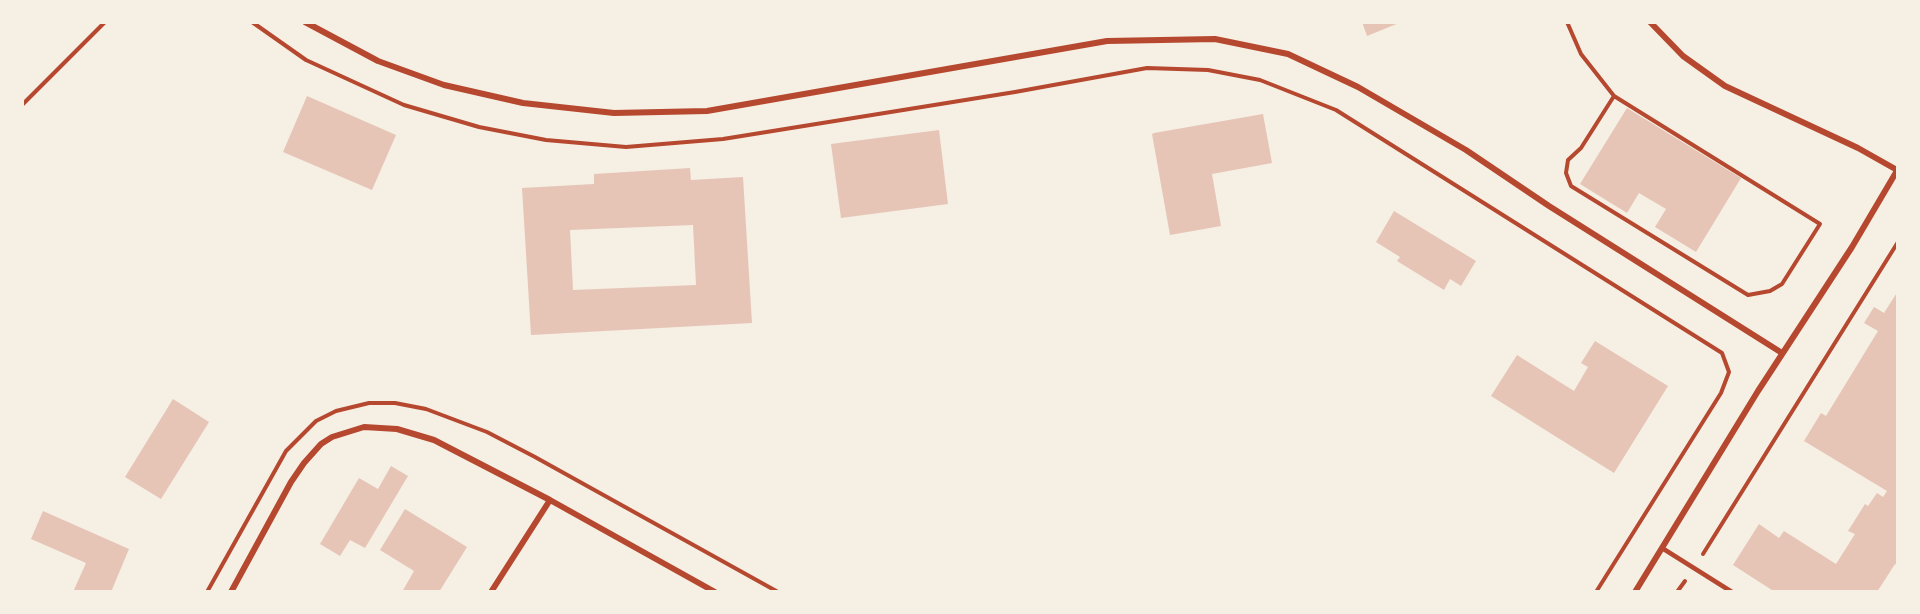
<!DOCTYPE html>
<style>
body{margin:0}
#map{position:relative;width:1920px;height:614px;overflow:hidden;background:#f6efe4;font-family:Karla,sans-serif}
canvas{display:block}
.frame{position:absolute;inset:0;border:24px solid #f6efe4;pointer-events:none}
</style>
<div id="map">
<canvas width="1920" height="614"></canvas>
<div class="frame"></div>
</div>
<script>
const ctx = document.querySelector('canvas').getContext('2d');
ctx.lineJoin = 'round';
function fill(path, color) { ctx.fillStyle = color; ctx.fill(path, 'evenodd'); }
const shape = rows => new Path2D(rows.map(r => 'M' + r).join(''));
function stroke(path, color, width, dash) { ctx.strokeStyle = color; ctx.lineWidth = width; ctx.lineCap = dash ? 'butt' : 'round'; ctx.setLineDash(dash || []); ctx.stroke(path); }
fill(shape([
 [1362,22,1399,22,1399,23,1367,36],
 [307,96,396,135,372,190,283,152],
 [1627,108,1741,178,1696,252,1655,227,1666,209,1639,193,1627,213,1580,184],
 [1263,114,1272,163,1212,174,1221,226,1170,235,1152,134,1154,133],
 [939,130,948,204,841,218,831,144],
 [690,168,691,180,743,177,752,323,531,335,522,188,594,184,594,174],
 [693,225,696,285,573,290,570,230],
 [1394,211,1476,261,1461,286,1450,279,1444,290,1397,261,1400,257,1376,242],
 [1898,291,1898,566,1895,564,1877,592,1775,592,1733,565,1759,524,1779,538,1784,531,1836,564,1855,534,1848,531,1865,504,1868,506,1877,493,1883,497,1887,491,1804,441,1821,413,1826,416,1878,331,1864,323,1874,307,1884,313],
 [1595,341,1668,386,1614,473,1491,396,1517,355,1574,391,1588,367,1581,363],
 [173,399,209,422,161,499,125,477],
 [391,466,408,476,365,548,350,540,340,556,320,544,359,478,378,489],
 [405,509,467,547,439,592,402,592,414,571,380,550],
 [43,511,129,549,111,592,73,592,86,563,31,539]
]), '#e6c5b7');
stroke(shape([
 [252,22,306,60,404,105,479,127,546,140,626,147,723,139,1015,92,1147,68,1208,70,1260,80,1336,110,1722,353,1729,372,1721,393,1596,592],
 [1567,22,1581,54,1614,96,1820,224,1782,284,1770,291,1748,295,1571,186,1566,173,1568,160,1581,148,1614,96],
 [22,105,105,22],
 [1703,554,1898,242],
 [207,592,286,451,316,421,336,411,369,403,395,403,426,409,487,432,535,457,778,592],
 [1677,592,1685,581]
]), '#b5482f', 4);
stroke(shape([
 [1662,548,1732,592]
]), '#b5482f', 4.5);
stroke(shape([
 [305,22,378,61,444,85,523,103,614,113,707,111,1107,41,1215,39,1288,54,1358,87,1466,150,1549,206,1782,353],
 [1650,22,1683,56,1725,86,1858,148,1897,170],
 [231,592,291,482,304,463,321,444,332,437,364,427,397,429,434,440,550,500,715,592],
 [491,592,550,500],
 [1635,592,1758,391,1852,247,1898,169]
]), '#b5482f', 6);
</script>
